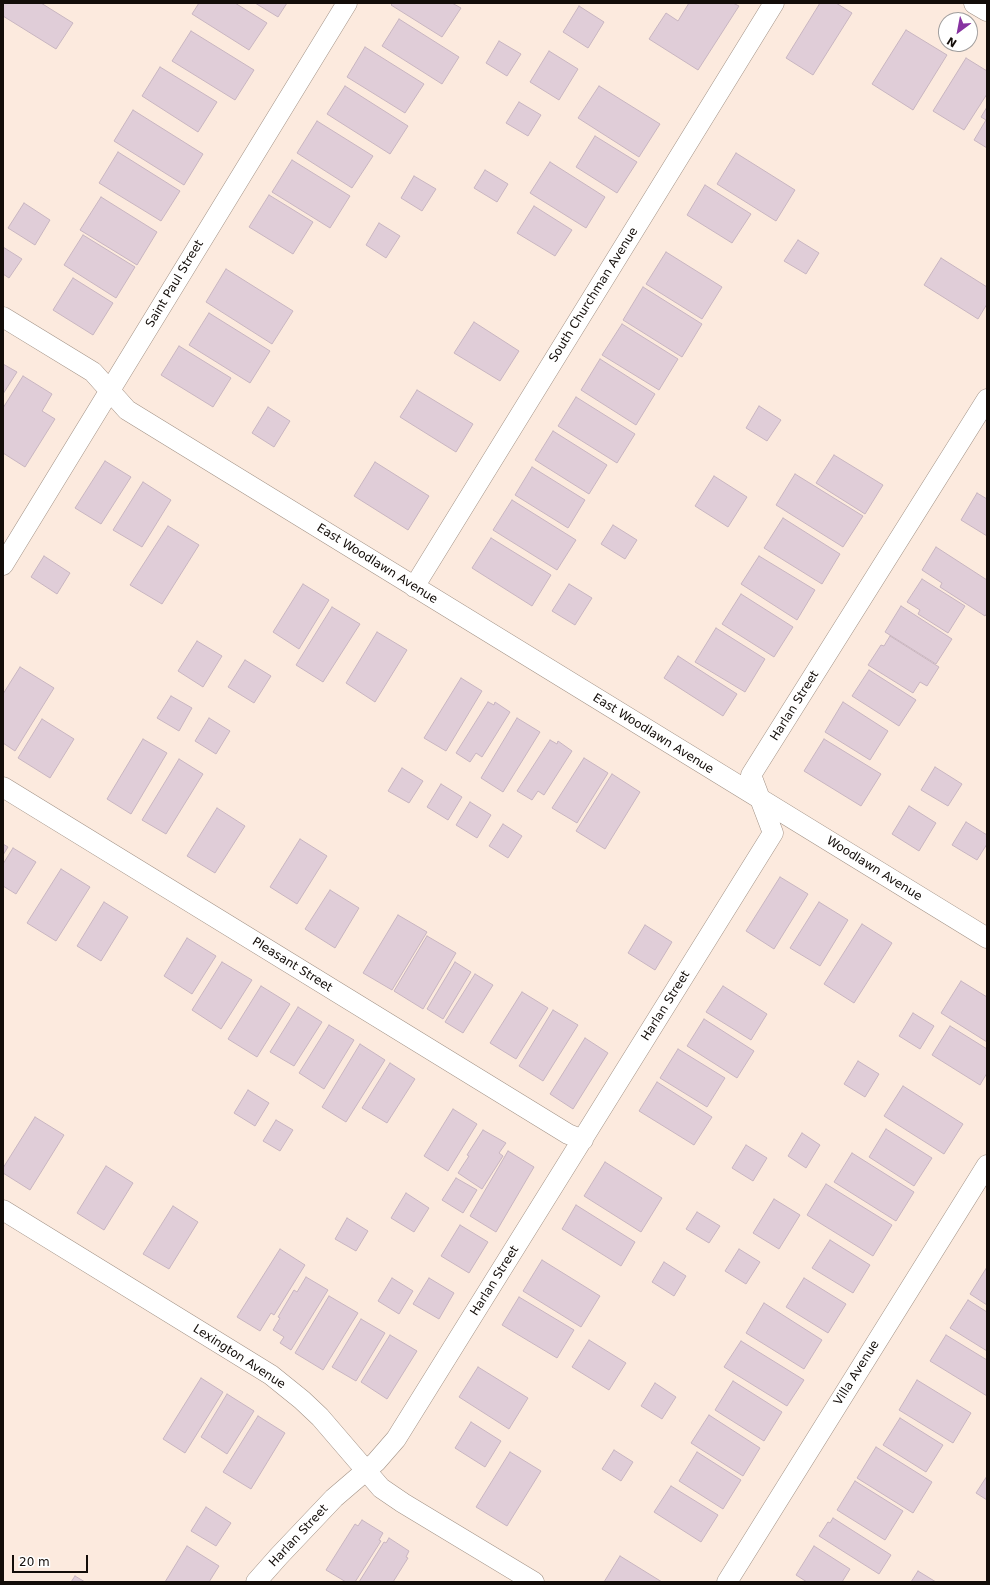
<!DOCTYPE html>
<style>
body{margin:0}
#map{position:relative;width:990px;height:1585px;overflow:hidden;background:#fceade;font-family:"DejaVu Sans",sans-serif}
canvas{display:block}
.frame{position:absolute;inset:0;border:4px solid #130d09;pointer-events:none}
.north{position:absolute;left:938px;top:12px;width:40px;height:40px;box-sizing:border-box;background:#fff;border:1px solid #a19e9d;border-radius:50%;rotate:212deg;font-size:11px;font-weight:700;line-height:16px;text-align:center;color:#130d09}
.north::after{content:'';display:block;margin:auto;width:14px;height:18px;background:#8733a1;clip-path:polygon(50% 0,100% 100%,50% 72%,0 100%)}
.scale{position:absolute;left:12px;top:1555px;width:76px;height:18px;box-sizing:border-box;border:2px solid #130d09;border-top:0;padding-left:5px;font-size:12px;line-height:14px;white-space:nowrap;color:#130d09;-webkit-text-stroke:3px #fff;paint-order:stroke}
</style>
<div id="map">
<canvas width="990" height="1585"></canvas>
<div class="frame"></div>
<div class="north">N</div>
<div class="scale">20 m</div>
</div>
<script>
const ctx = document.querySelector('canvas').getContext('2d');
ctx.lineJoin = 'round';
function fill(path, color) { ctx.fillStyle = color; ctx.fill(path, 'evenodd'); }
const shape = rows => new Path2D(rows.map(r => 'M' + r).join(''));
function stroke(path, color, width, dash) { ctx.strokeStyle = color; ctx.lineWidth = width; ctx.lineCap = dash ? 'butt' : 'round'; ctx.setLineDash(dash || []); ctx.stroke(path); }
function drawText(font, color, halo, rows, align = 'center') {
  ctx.font = font + ' "DejaVu Sans",sans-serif'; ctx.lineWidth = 4; ctx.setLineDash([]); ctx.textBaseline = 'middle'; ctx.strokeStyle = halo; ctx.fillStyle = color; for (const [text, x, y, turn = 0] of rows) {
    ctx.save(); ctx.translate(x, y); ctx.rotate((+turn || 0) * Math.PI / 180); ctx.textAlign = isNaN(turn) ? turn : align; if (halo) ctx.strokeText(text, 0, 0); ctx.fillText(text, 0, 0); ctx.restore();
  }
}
const building = shape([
 [3,3,41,3,73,23,56,49,3,16,3,3],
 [199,3,235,3,267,23,249,50,192,14,199,3],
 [255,3,287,3,278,17,255,3],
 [393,3,452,3,461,8,442,37,391,5,393,3],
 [689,3,733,3,739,6,698,70,649,39,666,13,678,21,689,3],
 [820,3,836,3,852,13,813,75,786,58,820,3],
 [579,6,604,22,588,48,563,32,579,6],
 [399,19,459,57,442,84,382,46,399,19],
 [906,30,947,55,913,110,872,84,906,30],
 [191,31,254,70,235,100,172,61,191,31],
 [499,41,521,54,507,76,486,63,499,41],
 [365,47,424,84,405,113,347,77,365,47],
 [549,51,578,69,559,100,530,82,549,51],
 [966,58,987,71,987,94,964,130,933,111,966,58],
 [160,67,217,102,198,132,142,96,160,67],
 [345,86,408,126,390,154,327,114,345,86],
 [599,86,660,124,639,157,578,118,599,86],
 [519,102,541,115,528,136,506,123,519,102],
 [987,107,987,148,974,140,986,120,981,117,987,107],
 [133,110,203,154,184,185,114,141,133,110],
 [317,121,373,156,352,188,297,153,317,121],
 [595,136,637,162,617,193,576,167,595,136],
 [118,152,180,191,161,221,99,183,118,152],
 [736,153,795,190,776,221,717,184,736,153],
 [292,160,350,196,330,228,272,192,292,160],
 [550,162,605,197,586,228,530,193,550,162],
 [485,170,508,184,497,202,474,188,485,170],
 [414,176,436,189,422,211,401,198,414,176],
 [705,185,751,214,732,243,687,215,705,185],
 [269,195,313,222,293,254,249,227,269,195],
 [101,197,157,232,137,265,80,230,101,197],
 [24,203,50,220,35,245,8,228,24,203],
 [534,206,572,230,555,256,517,233,534,206],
 [379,223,400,236,386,258,366,245,379,223],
 [83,235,135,267,116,298,64,265,83,235],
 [798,240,819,253,806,274,784,261,798,240],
 [3,247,22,259,9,278,3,274,3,247],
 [666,252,722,287,702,319,646,284,666,252],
 [941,258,987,287,987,304,978,319,924,285,941,258],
 [226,269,293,311,272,344,206,302,226,269],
 [73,278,113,303,93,335,53,310,73,278],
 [643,287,702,324,682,357,623,320,643,287],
 [209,313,270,351,250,383,189,345,209,313],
 [474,322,519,351,500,381,454,353,474,322],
 [622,324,678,359,659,390,602,355,622,324],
 [179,346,231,378,213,407,161,375,179,346],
 [600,359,655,394,636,425,581,390,600,359],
 [3,364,17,372,3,394,3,364],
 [23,376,52,394,42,411,55,419,25,467,3,453,3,408,23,376],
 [417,390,473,424,456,452,400,417,417,390],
 [576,397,635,434,617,463,558,426,576,397],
 [759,406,781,420,767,441,746,428,759,406],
 [268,407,290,421,274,447,252,433,268,407],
 [553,431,607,465,589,494,535,460,553,431],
 [834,455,883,485,865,514,816,483,834,455],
 [105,461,131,477,101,524,75,508,105,461],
 [375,462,429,496,408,530,354,496,375,462],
 [532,467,585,500,568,528,515,495,532,467],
 [795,474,863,516,843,547,776,505,795,474],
 [714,476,747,497,728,527,695,506,714,476],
 [143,482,171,500,142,547,113,530,143,482],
 [977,493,987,499,987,536,961,520,977,493],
 [512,500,576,540,557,570,493,530,512,500],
 [783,518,840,554,822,584,764,548,783,518],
 [613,525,637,540,625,559,601,544,613,525],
 [168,526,199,545,162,604,130,585,168,526],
 [491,538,551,575,532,606,472,568,491,538],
 [936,547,987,580,987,613,985,616,940,587,942,583,922,570,936,547],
 [44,556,70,573,57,594,31,577,44,556],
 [759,556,815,590,797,620,741,584,759,556],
 [922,579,965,606,948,633,918,614,920,610,907,602,922,579],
 [303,584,329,600,299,649,273,632,303,584],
 [569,584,592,598,575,625,552,611,569,584],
 [741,594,793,627,774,657,722,624,741,594],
 [901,606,952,639,936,664,885,632,901,606],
 [332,607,360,624,323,682,296,665,332,607],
 [716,628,765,659,745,692,695,662,716,628],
 [377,632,407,650,375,702,346,683,377,632],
 [890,636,939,667,927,686,920,682,913,693,868,665,881,645,884,646,890,636],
 [197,641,222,656,203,687,178,671,197,641],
 [678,656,737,694,723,716,664,678,678,656],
 [245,660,271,676,254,703,228,687,245,660],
 [20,667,54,688,15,751,3,743,3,694,20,667],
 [869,670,916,700,899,726,852,696,869,670],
 [461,678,482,691,446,751,424,738,461,678],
 [171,696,192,708,179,731,157,718,171,696],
 [488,702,494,705,495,702,510,712,482,757,476,753,470,762,456,753,488,702],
 [843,702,888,731,870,760,825,732,843,702],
 [209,718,230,731,216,754,195,741,209,718],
 [517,718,540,732,503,792,481,778,517,718],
 [42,719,74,739,50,778,18,758,42,719],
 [143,739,167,753,131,814,107,799,143,739],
 [824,739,881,774,861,806,804,771,824,739],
 [550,740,557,744,558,741,572,751,544,795,538,791,532,800,517,791,550,740],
 [584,758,608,773,577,823,552,808,584,758],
 [179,759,203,774,166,834,142,820,179,759],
 [935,767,962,784,948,806,921,790,935,767],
 [402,768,423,781,409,803,388,791,402,768],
 [612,774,640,792,605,849,576,831,612,774],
 [441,784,462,797,448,820,427,807,441,784],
 [470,802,491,815,477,838,456,825,470,802],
 [909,806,936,823,919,851,892,834,909,806],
 [217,808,245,826,215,873,187,856,217,808],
 [966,822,987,835,987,844,977,860,952,845,966,822],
 [503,824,522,836,508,858,489,846,503,824],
 [300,839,327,856,297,904,270,887,300,839],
 [3,844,8,847,3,855,3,844],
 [13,848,36,862,16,894,3,886,3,864,13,848],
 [61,869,90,887,56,941,27,923,61,869],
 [780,877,808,894,774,949,746,931,780,877],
 [330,890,359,908,335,948,305,929,330,890],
 [104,902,128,917,101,961,77,946,104,902],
 [819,902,848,920,820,966,790,948,819,902],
 [398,915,427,932,392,990,363,973,398,915],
 [862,924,892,943,854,1003,824,984,862,924],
 [645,925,672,942,655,970,628,953,645,925],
 [427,936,456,953,423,1009,394,991,427,936],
 [187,938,216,956,192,994,164,976,187,938],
 [222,962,252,980,221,1029,192,1010,222,962],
 [455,962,471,972,443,1019,427,1009,455,962],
 [475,974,493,985,463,1033,445,1022,475,974],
 [961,981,987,997,987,1042,941,1013,961,981],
 [261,986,290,1004,257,1057,228,1039,261,986],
 [723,986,767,1014,751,1040,706,1012,723,986],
 [522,992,548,1008,516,1059,490,1043,522,992],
 [298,1007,322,1022,294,1066,270,1052,298,1007],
 [553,1010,578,1025,543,1081,519,1066,553,1010],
 [913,1013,934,1026,920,1049,899,1036,913,1013],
 [704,1019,754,1051,737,1078,687,1046,704,1019],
 [329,1025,354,1040,324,1089,299,1073,329,1025],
 [950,1026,987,1049,987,1073,980,1085,932,1055,950,1026],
 [585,1038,608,1053,573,1109,550,1094,585,1038],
 [360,1044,385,1060,346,1122,322,1107,360,1044],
 [678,1049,725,1078,707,1107,660,1078,678,1049],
 [858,1061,879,1074,865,1097,844,1084,858,1061],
 [390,1063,415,1079,387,1123,362,1108,390,1063],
 [657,1082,712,1117,694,1145,639,1111,657,1082],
 [903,1086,963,1124,944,1154,884,1116,903,1086],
 [248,1090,269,1103,255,1126,234,1113,248,1090],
 [453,1109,477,1124,448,1171,424,1156,453,1109],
 [35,1117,64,1135,30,1190,3,1173,3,1168,35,1117],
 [276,1120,293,1130,280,1151,263,1141,276,1120],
 [886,1129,932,1158,914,1186,869,1157,886,1129],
 [483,1130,506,1143,499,1153,503,1156,482,1189,458,1173,469,1156,467,1155,483,1130],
 [802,1133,820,1145,806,1168,788,1156,802,1133],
 [746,1145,767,1158,753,1181,732,1168,746,1145],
 [508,1151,534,1167,496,1232,470,1216,508,1151],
 [852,1153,914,1192,896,1221,834,1182,852,1153],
 [605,1162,662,1198,641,1232,584,1196,605,1162],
 [106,1166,133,1183,104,1230,77,1213,106,1166],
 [456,1178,477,1190,463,1213,442,1200,456,1178],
 [826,1184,892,1225,873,1256,807,1215,826,1184],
 [406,1193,429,1208,414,1232,391,1218,406,1193],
 [774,1199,800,1215,779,1249,753,1233,774,1199],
 [576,1205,635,1242,621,1266,562,1229,576,1205],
 [173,1206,198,1222,169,1269,143,1254,173,1206],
 [697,1212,720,1226,709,1243,686,1229,697,1212],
 [347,1218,368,1231,356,1251,335,1239,347,1218],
 [460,1225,488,1242,469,1273,441,1256,460,1225],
 [830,1240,870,1265,853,1293,812,1268,830,1240],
 [280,1249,305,1265,274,1315,271,1313,260,1331,237,1317,280,1249],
 [739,1249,760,1262,746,1284,725,1271,739,1249],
 [542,1260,600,1296,581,1327,523,1291,542,1260],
 [664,1262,686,1276,674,1296,652,1282,664,1262],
 [987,1267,987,1305,970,1294,987,1267],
 [306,1277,328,1290,291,1350,280,1343,284,1337,273,1330,280,1318,278,1317,294,1290,297,1292,306,1277],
 [392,1278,413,1291,399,1314,378,1301,392,1278],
 [429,1278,454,1293,439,1319,413,1304,429,1278],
 [804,1278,846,1304,828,1333,786,1307,804,1278],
 [329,1296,358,1313,323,1370,295,1353,329,1296],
 [519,1297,574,1330,557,1358,502,1325,519,1297],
 [968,1300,987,1312,987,1351,950,1328,968,1300],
 [764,1303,822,1340,804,1369,746,1333,764,1303],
 [361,1319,385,1333,356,1381,332,1367,361,1319],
 [390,1335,417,1351,387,1399,361,1382,390,1335],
 [946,1335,987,1360,987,1396,930,1361,946,1335],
 [589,1340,626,1363,609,1390,572,1367,589,1340],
 [741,1341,804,1380,787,1406,724,1367,741,1341],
 [478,1367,528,1398,509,1429,459,1397,478,1367],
 [201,1378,223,1392,185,1453,163,1439,201,1378],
 [917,1380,971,1413,953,1443,899,1410,917,1380],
 [733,1381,782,1412,764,1441,715,1410,733,1381],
 [655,1383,676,1397,662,1419,641,1406,655,1383],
 [227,1394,254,1411,227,1454,201,1437,227,1394],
 [709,1415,760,1448,743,1476,691,1443,709,1415],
 [258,1416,285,1433,251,1489,223,1472,258,1416],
 [900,1418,943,1445,926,1472,883,1445,900,1418],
 [471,1422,501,1441,485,1467,455,1448,471,1422],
 [876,1447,932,1482,913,1513,857,1478,876,1447],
 [614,1450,633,1462,621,1481,602,1469,614,1450],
 [510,1452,541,1471,507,1526,476,1507,510,1452],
 [697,1452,741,1480,723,1509,679,1481,697,1452],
 [987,1476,987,1500,976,1493,987,1476],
 [855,1481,903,1511,885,1540,837,1510,855,1481],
 [671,1486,718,1515,701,1542,654,1512,671,1486],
 [206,1507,231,1523,216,1546,191,1531,206,1507],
 [833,1518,891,1555,879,1574,819,1536,828,1522,830,1523,833,1518],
 [362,1520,383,1533,379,1540,381,1541,355,1582,346,1582,326,1570,355,1524,358,1526,362,1520],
 [389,1538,409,1551,406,1557,408,1558,393,1582,359,1582,384,1542,386,1543,389,1538],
 [187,1546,219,1566,209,1582,165,1582,187,1546],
 [814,1546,850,1569,842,1582,807,1582,796,1575,814,1546],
 [620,1556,662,1582,604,1582,620,1556],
 [918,1571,936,1582,911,1582,918,1571],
 [75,1576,85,1582,71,1582,75,1576]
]);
fill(building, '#e0cdd8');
stroke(building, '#c8b5c0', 1);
const minor = shape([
 [3,317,93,372,127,410,987,938],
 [3,565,347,3],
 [414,587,774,3],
 [3,787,568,1134,583,1140],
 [3,1210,271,1375,302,1400,320,1417,381,1488,403,1503,534,1582],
 [256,1582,279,1556,334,1498,376,1462,396,1439,773,833,751,775,987,399],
 [727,1582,987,1165]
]);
const secondary = shape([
 [975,3,987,10]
]);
stroke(minor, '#a29286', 21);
stroke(secondary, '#a29286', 23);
stroke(minor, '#fff', 20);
stroke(secondary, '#fff', 22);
drawText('12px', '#130d09', '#fff', [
 ["Saint Paul Street",175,284,-59],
 ["South Churchman Avenue",594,295,-58],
 ["East Woodlawn Avenue",377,564,32],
 ["Harlan Street",795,706,-58],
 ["East Woodlawn Avenue",653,734,32],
 ["Woodlawn Avenue",874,869,32],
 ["Pleasant Street",292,965,32],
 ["Harlan Street",666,1006,-58],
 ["Harlan Street",495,1281,-58],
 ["Lexington Avenue",239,1357,33],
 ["Villa Avenue",857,1373,-58],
 ["Harlan Street",299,1536,-47]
]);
</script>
